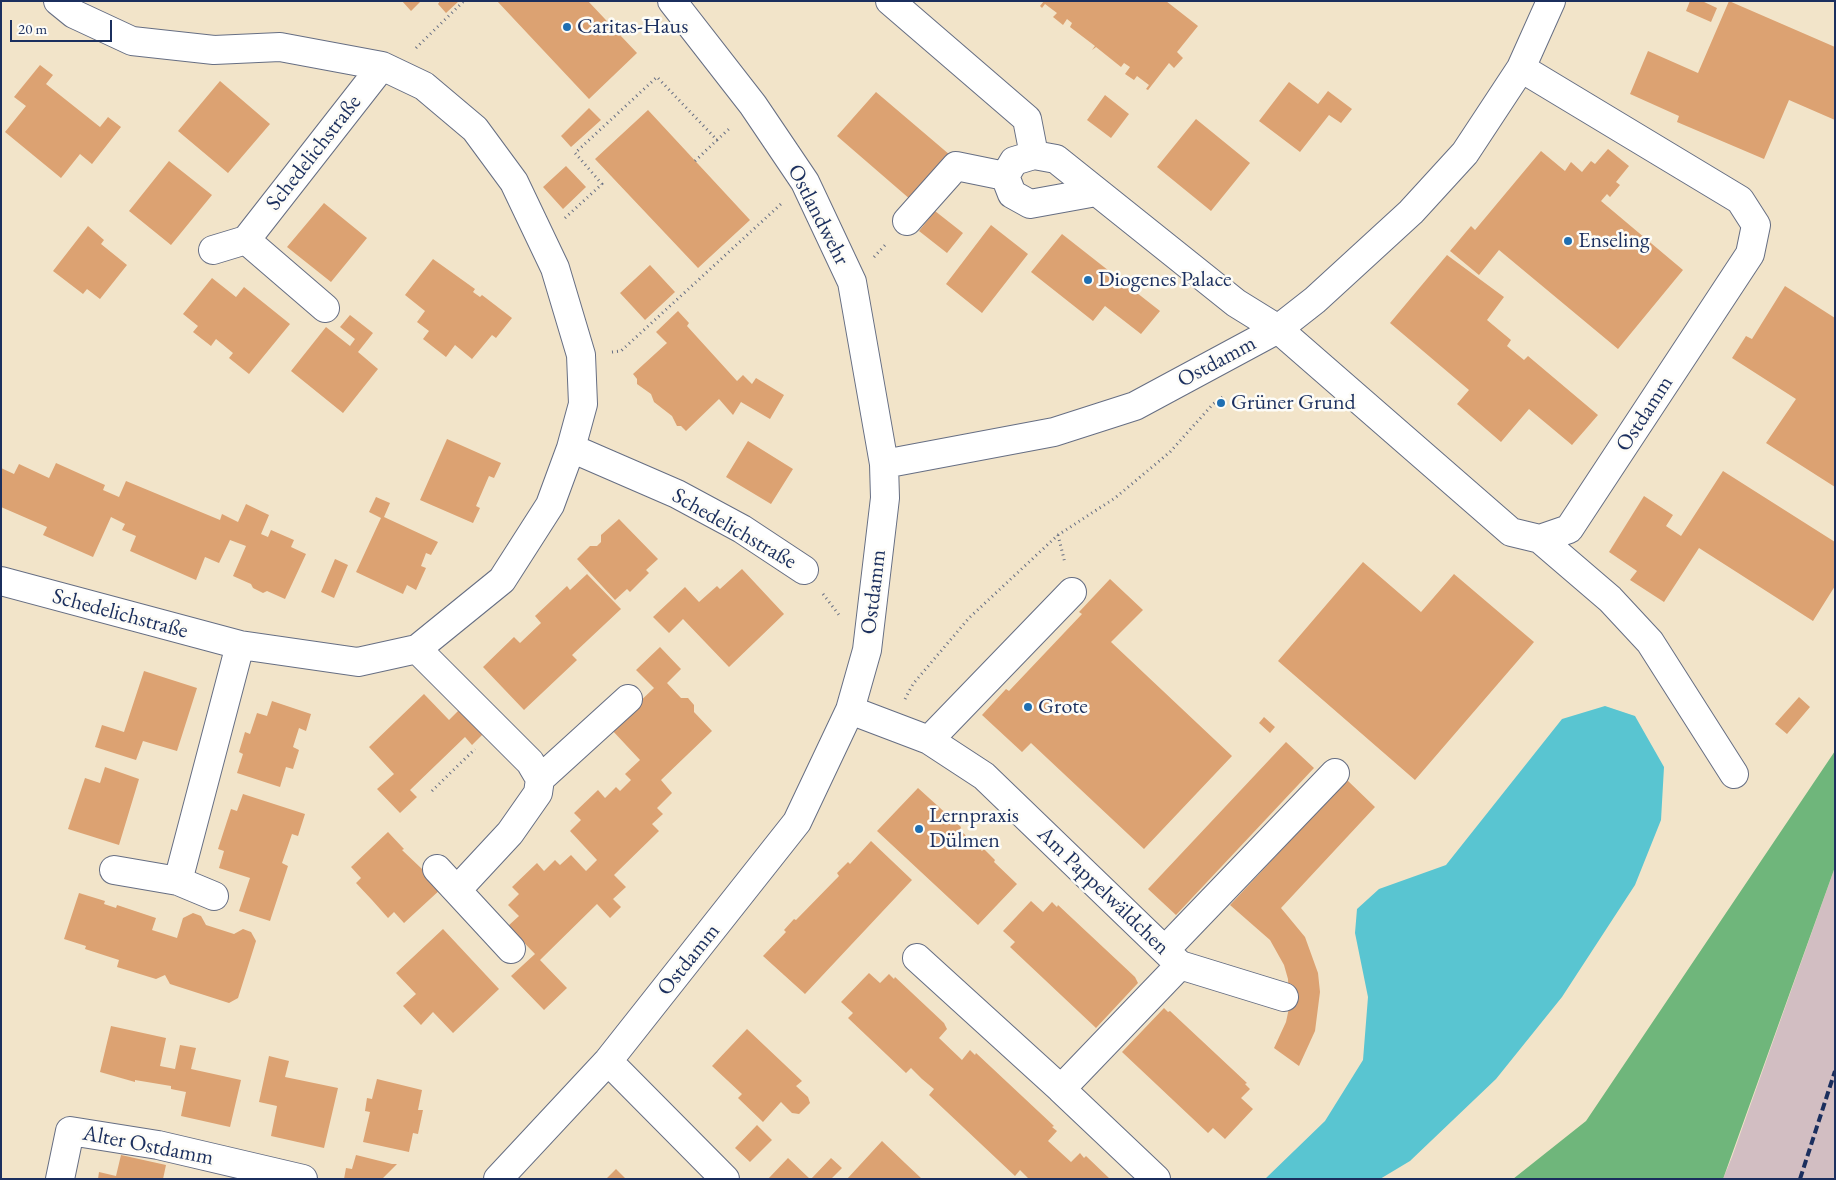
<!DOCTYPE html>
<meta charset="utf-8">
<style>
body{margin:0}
#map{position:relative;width:1836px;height:1180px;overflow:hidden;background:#f2e4c9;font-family:"EB Garamond",serif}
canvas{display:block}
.frame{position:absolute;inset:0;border:2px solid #1b2f5e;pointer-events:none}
.scale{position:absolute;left:10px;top:20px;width:102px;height:22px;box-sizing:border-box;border:2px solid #1b2f5e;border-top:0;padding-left:6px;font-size:15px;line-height:18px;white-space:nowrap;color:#1b2f5e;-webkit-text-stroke:4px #fdfcf7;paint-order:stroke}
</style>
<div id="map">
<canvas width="1836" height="1180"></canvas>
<div class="frame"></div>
<div class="scale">20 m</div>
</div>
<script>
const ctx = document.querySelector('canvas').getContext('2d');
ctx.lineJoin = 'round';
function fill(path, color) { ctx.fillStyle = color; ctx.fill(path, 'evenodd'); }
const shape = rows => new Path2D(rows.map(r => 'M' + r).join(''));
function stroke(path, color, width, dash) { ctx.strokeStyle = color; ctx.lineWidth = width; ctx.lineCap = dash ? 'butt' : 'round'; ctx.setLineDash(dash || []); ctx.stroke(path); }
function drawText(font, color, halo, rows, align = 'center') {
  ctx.font = font + ' "EB Garamond",serif'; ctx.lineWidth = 5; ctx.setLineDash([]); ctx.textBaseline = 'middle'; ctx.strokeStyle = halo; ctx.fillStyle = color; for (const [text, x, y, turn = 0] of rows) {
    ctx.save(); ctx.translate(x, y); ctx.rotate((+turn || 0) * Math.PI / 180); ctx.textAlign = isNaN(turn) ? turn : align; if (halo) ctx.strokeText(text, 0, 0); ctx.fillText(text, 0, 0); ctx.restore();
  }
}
fill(shape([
 [1835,867,1835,1179,1723,1179,1732,1157]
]), '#d2bec2');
fill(shape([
 [1835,751,1835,867,1723,1179,1513,1179,1586,1121]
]), '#6fb67b');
fill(shape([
 [1605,706,1635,716,1664,767,1661,820,1635,885,1562,997,1496,1079,1410,1161,1380,1179,1265,1179,1325,1121,1363,1060,1368,997,1355,933,1357,909,1379,889,1446,865,1562,719]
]), '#59c5d1');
fill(shape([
 [402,1,421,1,411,11],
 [440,1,459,1,446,13,438,4],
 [497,1,588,1,637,53,589,99],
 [1044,1,1166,1,1198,26,1177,52,1183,58,1174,68,1169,63,1148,90,1146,89,1149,85,1137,76,1134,80,1125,74,1130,67,1124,63,1121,67,1096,47,1092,50,1095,46,1070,27,1072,23,1067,19,1063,25,1053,17,1057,13,1045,4,1042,8,1040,6],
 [1690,1,1702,1,1717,8,1711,22,1686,11],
 [1729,1,1835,47,1835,120,1789,100,1764,159,1677,122,1679,116,1630,94,1648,51,1698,73],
 [40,65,53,75,46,84,100,127,108,117,121,127,92,164,80,154,61,178,5,132,26,106,14,97],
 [220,81,270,124,228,173,178,131],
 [1289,82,1318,104,1328,91,1352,109,1341,123,1329,115,1300,152,1259,121],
 [876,92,950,155,911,200,837,136],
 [1105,95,1129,114,1111,138,1087,120],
 [589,108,601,120,571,147,561,136],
 [648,110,750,220,698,268,595,159],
 [1196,119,1250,163,1211,211,1157,167],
 [1608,149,1629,166,1616,182,1620,185,1610,197,1607,194,1601,201,1683,270,1618,349,1499,250,1479,275,1450,251,1471,226,1475,230,1541,151,1565,171,1571,162,1582,172,1591,161,1595,164],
 [169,161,212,195,171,245,129,211],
 [566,166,586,187,563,209,543,187],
 [324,203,367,238,331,282,287,247],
 [935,211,963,233,947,253,919,231],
 [991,225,1028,254,982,313,946,284],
 [88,226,104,240,101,244,127,265,100,299,87,289,83,294,53,271],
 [1062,234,1160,311,1141,334,1105,306,1093,321,1031,272],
 [1447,255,1504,297,1487,320,1511,340,1507,346,1524,360,1528,356,1598,415,1572,445,1529,409,1501,442,1457,404,1469,390,1390,323],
 [433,259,475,289,473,292,480,297,482,295,512,318,496,338,492,335,472,359,455,345,446,357,423,339,429,331,417,322,425,311,405,295],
 [650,265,675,292,645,320,620,293],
 [212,278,236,297,244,287,290,324,249,374,229,358,233,353,216,339,211,346,193,332,198,326,183,314],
 [1785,286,1835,318,1835,487,1766,443,1796,399,1732,358,1746,336,1752,339],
 [678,311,689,323,687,326,737,381,743,375,752,384,756,378,784,395,770,419,741,402,733,415,719,399,686,431,681,426,677,426,672,416,654,402,651,394,637,384,637,379,633,374,667,343,656,332],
 [350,315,373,333,358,352,378,369,343,413,291,371,326,327,350,346,355,339,340,327],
 [447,439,501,463,494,478,489,476,476,506,480,508,473,523,420,500],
 [748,441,793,469,771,504,726,477],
 [56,463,105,485,103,490,119,497,126,481,220,520,222,514,238,522,246,504,269,515,261,534,268,537,271,530,294,540,291,547,306,554,285,599,267,591,263,593,253,588,251,584,233,576,246,546,230,540,219,563,205,557,196,580,130,551,136,536,122,530,125,524,111,517,93,557,43,535,47,527,1,507,1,468,14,474,19,464,49,478],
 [1723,471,1835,542,1835,586,1813,621,1699,548,1664,602,1630,580,1637,571,1609,552,1644,496,1673,515,1666,526,1681,536],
 [376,497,390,503,384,517,438,542,431,555,426,553,421,566,426,568,416,590,407,585,403,594,356,572,381,518,369,512],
 [619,519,658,559,646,570,649,573,630,592,627,589,615,600,577,559,590,546,597,546,601,542,601,535],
 [335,559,348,565,334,598,321,592],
 [1363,562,1421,612,1454,574,1534,642,1415,780,1278,661],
 [742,569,784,614,729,667,683,619,669,633,653,617,685,587,699,602,717,586,720,589],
 [587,574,621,609,572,655,577,660,524,710,483,667,514,637,520,643,541,623,535,616,567,586,570,590],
 [1110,579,1143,610,1111,642,1232,756,1144,849,1031,743,1022,752,982,715,1006,689,1009,691,1082,614,1079,612],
 [660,647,681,669,667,683,681,698,688,698,694,705,694,712,712,731,661,780,672,793,657,808,663,814,652,824,659,831,614,875,626,887,613,899,621,907,610,918,597,904,540,960,567,988,544,1010,511,976,535,954,508,926,519,916,508,905,519,894,512,887,537,863,544,871,555,860,560,865,571,855,586,871,597,860,570,831,581,820,574,813,598,790,605,798,616,787,620,791,631,780,625,774,640,760,611,729,654,688,636,670],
 [144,671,197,688,177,751,143,741,136,760,95,747,102,725,124,732],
 [424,694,449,720,460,709,483,734,472,745,465,737,410,790,417,797,400,813,377,789,394,774,369,747],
 [1799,697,1810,707,1787,734,1775,724],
 [272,701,311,714,306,731,299,728,293,747,299,750,293,769,286,767,280,787,237,773,243,754,239,752,245,732,250,734,257,713,267,716],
 [1264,717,1275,727,1270,733,1259,723],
 [1286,742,1314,768,1176,915,1148,889],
 [105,767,139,779,119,845,68,829,85,778,100,783],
 [1347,780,1375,807,1281,908,1305,937,1318,973,1320,992,1315,1031,1299,1066,1274,1048,1286,1022,1289,1008,1288,979,1284,965,1270,940,1230,905],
 [918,788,961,827,960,830,982,851,984,849,995,860,994,862,1017,884,978,925,877,831],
 [243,794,305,814,298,836,292,834,282,863,288,866,270,921,239,911,250,878,219,868,224,851,218,849,231,809,237,811],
 [388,832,404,849,402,850,442,888,404,923,394,912,388,918,372,900,356,883,361,878,351,867],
 [871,841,912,880,805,994,763,956,786,932,784,930,794,919,796,920,839,876,837,873,848,862,850,864],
 [79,893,105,901,104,904,116,908,117,905,156,918,152,930,177,938,183,918,193,913,201,916,206,925,234,934,243,929,251,932,256,941,238,998,229,1003,170,984,165,975,156,979,117,967,119,960,85,949,86,946,64,939],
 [1031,901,1043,912,1052,902,1057,907,1058,905,1135,977,1138,983,1096,1028,1010,947,1015,942,1003,931],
 [443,929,499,989,453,1033,433,1012,421,1025,403,1006,416,994,396,973],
 [869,973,880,983,889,974,894,979,895,977,944,1023,947,1029,939,1038,962,1060,970,1050,975,1055,976,1053,1054,1126,1052,1127,1057,1131,1048,1141,1071,1162,1080,1153,1084,1158,1086,1156,1110,1179,1029,1179,1020,1170,1015,1176,929,1095,934,1089,922,1079,911,1068,906,1073,848,1018,853,1013,841,1002],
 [1164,1008,1168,1012,1170,1011,1247,1083,1245,1084,1250,1089,1241,1098,1253,1109,1225,1139,1213,1128,1208,1133,1122,1052],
 [111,1026,166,1038,160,1066,175,1069,180,1045,196,1048,191,1069,241,1080,230,1127,181,1116,186,1092,171,1089,171,1086,135,1080,135,1082,100,1072],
 [747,1029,802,1081,796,1086,808,1097,810,1103,799,1114,792,1113,781,1102,763,1122,738,1098,742,1094,712,1066],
 [269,1056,289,1061,285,1077,338,1088,324,1148,271,1136,277,1106,259,1102],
 [377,1079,422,1090,418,1110,423,1110,418,1134,413,1133,409,1152,363,1142,370,1112,365,1111,367,1098,372,1099],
 [757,1125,772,1140,750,1162,735,1148],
 [882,1141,905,1163,922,1179,847,1179],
 [121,1155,166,1165,163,1179,98,1179,99,1172,116,1176],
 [356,1155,392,1164,397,1164,382,1179,344,1179,346,1168,352,1169],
 [788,1158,810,1179,768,1179],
 [831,1158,842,1168,831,1179,811,1179],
 [616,1169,626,1179,606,1179]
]), '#dca272');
const minor = shape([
 [890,1,1027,119,1034,155],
 [1096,192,1030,204,1012,194,1005,176,1014,161,1034,155,1056,159,1236,303,1278,329,1511,532,1540,539,1569,529,1750,254,1756,225,1740,200,1521,68],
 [907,221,956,166,1005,176],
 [246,240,382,66],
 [213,250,246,240,325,308],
 [571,448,677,494,742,529,804,570],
 [884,464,1054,432,1135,406,1278,329,1315,300,1411,212,1465,153,1521,68,1551,1],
 [1540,539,1610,599,1650,642,1734,774],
 [1,581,240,645,358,662,417,649,502,580,550,505,571,448,583,404,581,355,555,268,514,182,475,129,424,86,382,66,280,47,214,50,132,41,74,14,58,1],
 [417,649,530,762,540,779,538,793,510,833,457,890],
 [850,710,929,740,984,776,1180,965,1284,997],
 [929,740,1072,592],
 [540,779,628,699],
 [437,869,511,949],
 [114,870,178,881,214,896],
 [178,881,240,645],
 [1165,950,1335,773],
 [917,958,1061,1089],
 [608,1061,725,1179],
 [60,1179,70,1131,158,1145,303,1179],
 [498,1179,608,1061,797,822,850,710,867,650,885,498,884,464,852,282,805,182,753,105,672,1],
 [1156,1179,1061,1089,1180,965]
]);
stroke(minor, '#666e83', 30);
stroke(shape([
 [416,48,464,1],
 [695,161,717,140],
 [565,218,602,184,575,153,657,77,717,140,730,128],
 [874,257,887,243],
 [612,352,621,351,781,204],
 [1058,535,1065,563],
 [823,594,839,615],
 [905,699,913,684,969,618,1058,535,1115,498,1170,452,1213,404,1223,397],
 [432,791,475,749]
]), '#666e83', 3, [1, 4]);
stroke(minor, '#fff', 28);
stroke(shape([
 [1800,1179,1835,1071]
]), '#1b2f5e', 4, [8, 4]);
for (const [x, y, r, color] of [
 [567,27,5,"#1f6fb2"],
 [1568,241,5,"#1f6fb2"],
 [1088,280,5,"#1f6fb2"],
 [1221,403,5,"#1f6fb2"],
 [1028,707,5,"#1f6fb2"],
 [919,829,5,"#1f6fb2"]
]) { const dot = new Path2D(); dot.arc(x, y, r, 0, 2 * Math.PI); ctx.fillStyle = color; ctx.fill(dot); stroke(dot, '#fdfcf7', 2); }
drawText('22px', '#1b2f5e', '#fdfcf7', [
 ["Caritas-Haus",577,27],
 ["Enseling",1578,241],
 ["Diogenes Palace",1098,280],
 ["Grüner Grund",1231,403],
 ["Grote",1038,707],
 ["Lernpraxis",929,816],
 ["Dülmen",929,841]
], 'left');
drawText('22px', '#1b2f5e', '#fdfcf7', [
 ["Schedelichstraße",314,153,-52],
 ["Ostlandwehr",818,215,63],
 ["Ostdamm",1217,362,-28],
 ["Ostdamm",1645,414,-57],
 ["Schedelichstraße",734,529,30],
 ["Ostdamm",874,592,-83],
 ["Schedelichstraße",120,614,15],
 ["Am Pappelwäldchen",1103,891,44],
 ["Ostdamm",689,960,-51],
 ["Alter Ostdamm",148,1146,11]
]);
</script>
